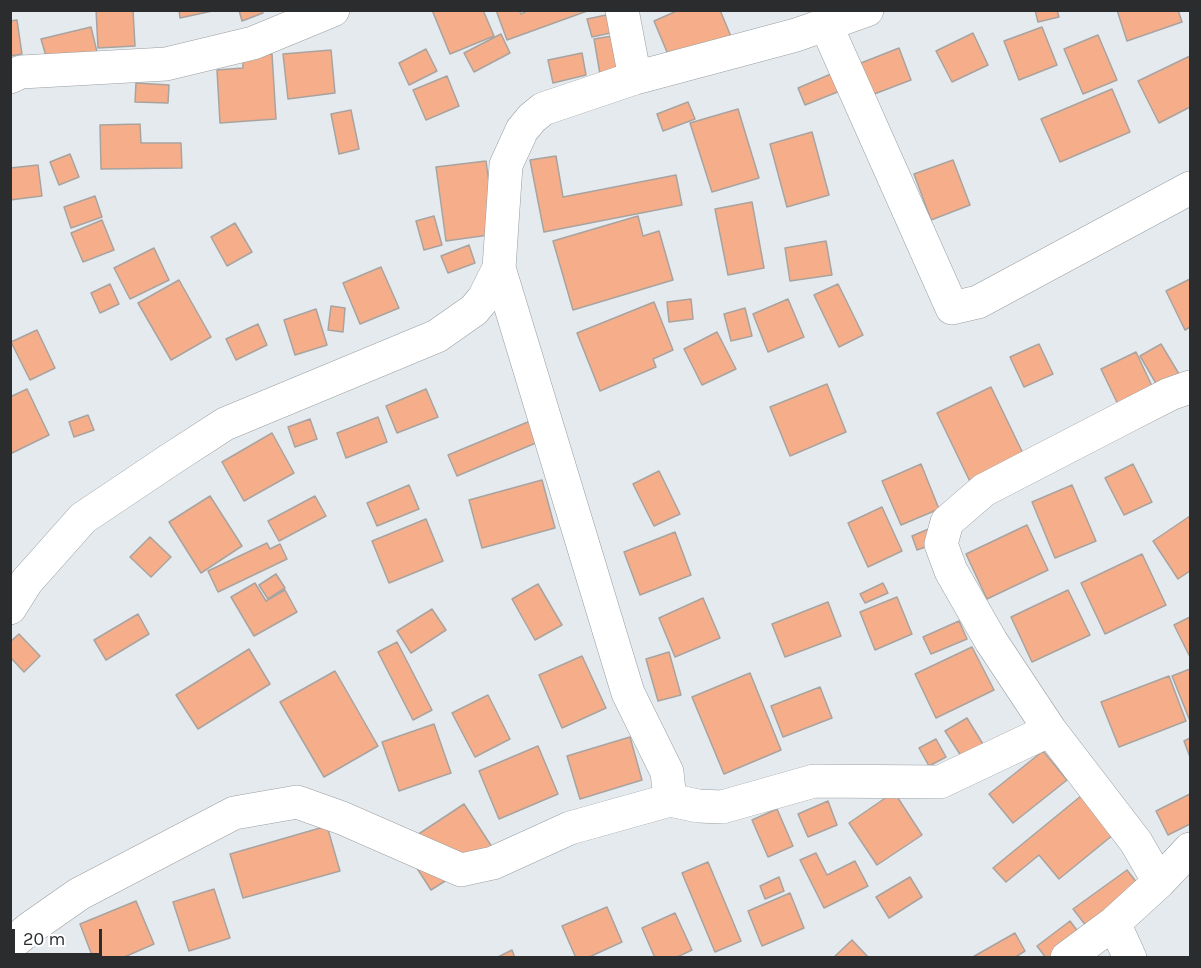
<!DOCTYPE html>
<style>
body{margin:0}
#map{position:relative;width:1201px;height:968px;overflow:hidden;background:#e5eaee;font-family:Karla,sans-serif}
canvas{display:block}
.frame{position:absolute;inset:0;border:12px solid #2a2c2e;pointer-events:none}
.scale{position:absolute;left:12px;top:929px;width:90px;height:27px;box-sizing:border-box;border:3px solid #2a2c2e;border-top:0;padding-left:8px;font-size:18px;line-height:21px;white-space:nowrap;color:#2a2c2e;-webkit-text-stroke:4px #fff;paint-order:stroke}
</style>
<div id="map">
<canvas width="1201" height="968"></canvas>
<div class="frame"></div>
<div class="scale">20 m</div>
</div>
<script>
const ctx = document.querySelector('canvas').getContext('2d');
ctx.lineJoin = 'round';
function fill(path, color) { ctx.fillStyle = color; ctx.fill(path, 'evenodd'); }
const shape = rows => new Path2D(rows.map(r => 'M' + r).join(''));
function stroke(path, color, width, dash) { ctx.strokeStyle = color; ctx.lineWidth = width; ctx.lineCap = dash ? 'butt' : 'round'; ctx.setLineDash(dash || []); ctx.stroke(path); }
const building = shape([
 [96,10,133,10,135,46,98,48,96,10],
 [179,10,217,10,180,18,179,10],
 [239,10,262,10,263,13,242,21,239,10],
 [432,10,483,10,494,36,450,54,432,10],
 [496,10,519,10,521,14,529,10,590,10,507,40,496,10],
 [679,10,720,10,732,39,672,64,654,21,679,10],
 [1035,10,1057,10,1059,17,1038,22,1035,10],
 [1117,10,1178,10,1182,22,1127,41,1117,10],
 [611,14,615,32,592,37,587,19,611,14],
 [17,20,22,54,10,56,10,21,17,20],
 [91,27,97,52,48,63,41,39,91,27],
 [1042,27,1057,65,1019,80,1004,41,1042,27],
 [973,33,988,65,952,82,936,51,973,33],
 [501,34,510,53,474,72,464,53,501,34],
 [618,35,624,76,601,80,594,39,618,35],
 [1098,35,1117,80,1083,94,1064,49,1098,35],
 [899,48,911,80,869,96,856,65,899,48],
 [426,49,437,71,409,85,399,63,426,49],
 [331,50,335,93,288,99,283,54,331,50],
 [582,53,586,75,553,83,548,60,582,53],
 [272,54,276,119,220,123,217,70,243,68,243,56,272,54],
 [1190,56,1190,107,1159,123,1138,81,1190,56],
 [838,71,845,89,805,105,798,88,838,71],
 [447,76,459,106,426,120,413,90,447,76],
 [136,83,169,85,168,103,135,102,136,83],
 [1112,89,1130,132,1060,162,1041,119,1112,89],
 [688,102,695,119,663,131,657,114,688,102],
 [738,109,759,178,712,192,690,123,738,109],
 [351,110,359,149,339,154,331,114,351,110],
 [140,124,141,143,181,143,182,168,101,169,100,125,140,124],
 [812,132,829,195,787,207,770,144,812,132],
 [70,154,79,177,59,185,50,162,70,154],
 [556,156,563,197,676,175,682,205,544,232,530,160,556,156],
 [953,160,970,205,931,220,914,174,953,160],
 [486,161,496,234,446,241,436,167,486,161],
 [38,165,42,196,10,200,10,168,38,165],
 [95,196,102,217,71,228,64,207,95,196],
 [752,202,764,268,728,275,715,209,752,202],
 [434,216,442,245,424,250,416,221,434,216],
 [638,216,643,236,659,231,673,280,573,310,553,241,638,216],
 [102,220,114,250,83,262,71,233,102,220],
 [235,223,252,252,227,266,211,237,235,223],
 [826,241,832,275,790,281,785,248,826,241],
 [469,245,475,263,448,273,441,256,469,245],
 [154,248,169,280,130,299,114,268,154,248],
 [381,267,399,308,360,324,343,283,381,267],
 [1190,279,1190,327,1185,330,1166,291,1190,279],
 [179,280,211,337,171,360,138,303,179,280],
 [110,284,119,304,100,313,91,293,110,284],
 [838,284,863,335,839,347,814,295,838,284],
 [691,299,693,319,669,322,667,302,691,299],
 [788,299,804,337,768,352,753,314,788,299],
 [654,302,673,350,653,359,656,367,600,391,577,333,654,302],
 [331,306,345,308,343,332,328,330,331,306],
 [745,308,752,336,731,341,724,314,745,308],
 [316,309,327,345,295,355,284,320,316,309],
 [258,324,267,345,236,360,226,339,258,324],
 [37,330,55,368,30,380,11,342,37,330],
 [717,332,736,369,702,385,684,349,717,332],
 [1039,344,1053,374,1024,387,1010,357,1039,344],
 [1161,344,1182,379,1161,392,1140,356,1161,344],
 [1136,352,1160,403,1125,419,1101,369,1136,352],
 [827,384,846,432,790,456,770,407,827,384],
 [991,387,1030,468,976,494,937,413,991,387],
 [27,389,49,435,10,454,10,397,27,389],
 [426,389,438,417,397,433,386,406,426,389],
 [88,415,94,430,74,437,69,422,88,415],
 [378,417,387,442,346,458,337,433,378,417],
 [310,419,317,439,295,447,288,427,310,419],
 [535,419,543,440,457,476,448,455,535,419],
 [272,433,294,473,244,501,222,462,272,433],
 [921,464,939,509,901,525,882,481,921,464],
 [1133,464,1152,502,1124,515,1105,478,1133,464],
 [659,471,680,514,654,526,633,484,659,471],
 [542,480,555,528,482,548,469,500,542,480],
 [409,485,419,509,377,526,367,503,409,485],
 [1072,485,1096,541,1055,558,1032,502,1072,485],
 [210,496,242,546,201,573,169,522,210,496],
 [315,496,326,516,279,541,268,521,315,496],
 [882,507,902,551,868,567,848,523,882,507],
 [1190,516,1190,571,1178,579,1153,541,1190,516],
 [426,519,443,561,389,583,372,541,426,519],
 [1027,525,1048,570,987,599,966,554,1027,525],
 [931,528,937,543,917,550,912,536,931,528],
 [675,532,691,575,640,595,624,552,675,532],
 [150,537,171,557,151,577,130,557,150,537],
 [267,543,270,549,280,544,287,559,218,592,208,571,267,543],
 [1142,554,1166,605,1105,634,1081,583,1142,554],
 [276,574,285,588,268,599,259,585,276,574],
 [255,583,266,601,285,590,297,612,254,636,231,597,255,583],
 [883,583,888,593,865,603,860,594,883,583],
 [538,584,562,625,535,640,512,599,538,584],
 [1068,590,1090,635,1032,662,1011,617,1068,590],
 [897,597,912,634,875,650,860,612,897,597],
 [703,598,720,638,675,657,659,618,703,598],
 [828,602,841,636,785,657,772,624,828,602],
 [432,609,446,630,411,653,397,631,432,609],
 [138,614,149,634,106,660,94,640,138,614],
 [1190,617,1190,654,1189,655,1174,625,1190,617],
 [959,621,967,639,931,654,923,637,959,621],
 [19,634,40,656,24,672,10,657,10,642,19,634],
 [397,642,432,710,413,720,378,652,397,642],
 [972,647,994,690,936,718,915,674,972,647],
 [249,649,270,684,198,729,176,695,249,649],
 [669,652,681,695,658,701,646,659,669,652],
 [582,656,606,708,562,728,539,675,582,656],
 [1190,669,1190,721,1172,676,1190,669],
 [335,671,378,746,324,777,280,702,335,671],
 [750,673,781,750,724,774,692,697,750,673],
 [1169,676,1186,721,1119,747,1101,702,1169,676],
 [820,687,832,718,783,737,771,706,820,687],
 [488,695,510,739,475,757,452,713,488,695],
 [967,718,986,749,965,762,945,731,967,718],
 [434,724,451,773,399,791,382,742,434,724],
 [630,737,642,780,580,799,567,756,630,737],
 [1190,738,1190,757,1184,741,1190,738],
 [936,739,946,757,929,766,919,748,936,739],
 [538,746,558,794,499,819,479,771,538,746],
 [1043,751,1067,780,1013,823,989,794,1043,751],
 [1092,787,1124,826,1059,879,1039,855,1006,882,993,868,1092,787],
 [894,792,922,835,877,865,849,823,894,792],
 [1190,794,1190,824,1168,835,1156,811,1190,794],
 [828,801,837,825,808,837,798,814,828,801],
 [464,804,494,850,431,890,402,845,464,804],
 [777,809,793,846,768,857,752,820,777,809],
 [327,826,340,871,243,898,230,854,327,826],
 [816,853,827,875,855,861,868,886,824,908,800,860,816,853],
 [708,862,741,941,715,952,682,873,708,862],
 [1127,870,1141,888,1087,927,1073,909,1127,870],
 [779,877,784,891,765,899,760,886,779,877],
 [910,877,922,897,889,918,876,897,910,877],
 [214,889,230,938,189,951,173,902,214,889],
 [790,893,804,928,762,946,748,911,790,893],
 [136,901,154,944,122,958,93,958,80,924,136,901],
 [607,907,622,942,587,958,576,958,562,926,607,907],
 [675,913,692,950,675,958,655,958,642,928,675,913],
 [1070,921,1082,937,1054,958,1046,958,1037,946,1070,921],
 [1015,933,1025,951,1014,958,971,958,1015,933],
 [852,940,869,958,833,958,852,940],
 [512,950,515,958,496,958,512,950]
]);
fill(building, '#f5ae89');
stroke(building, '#a9a3a0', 1.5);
const street = shape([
 [622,10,635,78],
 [826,25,952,308,978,302,1190,188],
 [10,77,21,72,166,64,253,43,333,10],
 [499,268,628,693,667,772,670,800],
 [10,608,27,581,83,518,171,459,225,424,437,336,474,310,484,298,499,268,506,165,522,130,532,118,543,109,635,78,796,35,867,10],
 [1159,882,1136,842,1050,730,991,641,951,571,941,544,947,522,984,490,1129,415,1170,394,1190,387],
 [1114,923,1130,958],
 [10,945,29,929,79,894,234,813,297,802,342,818,461,870,493,863,570,828,670,800,698,806,722,807,814,781,940,782,1050,730],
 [1067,958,1114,923,1159,882,1190,849]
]);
stroke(street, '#999ea1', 34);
stroke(street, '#fff', 33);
</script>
